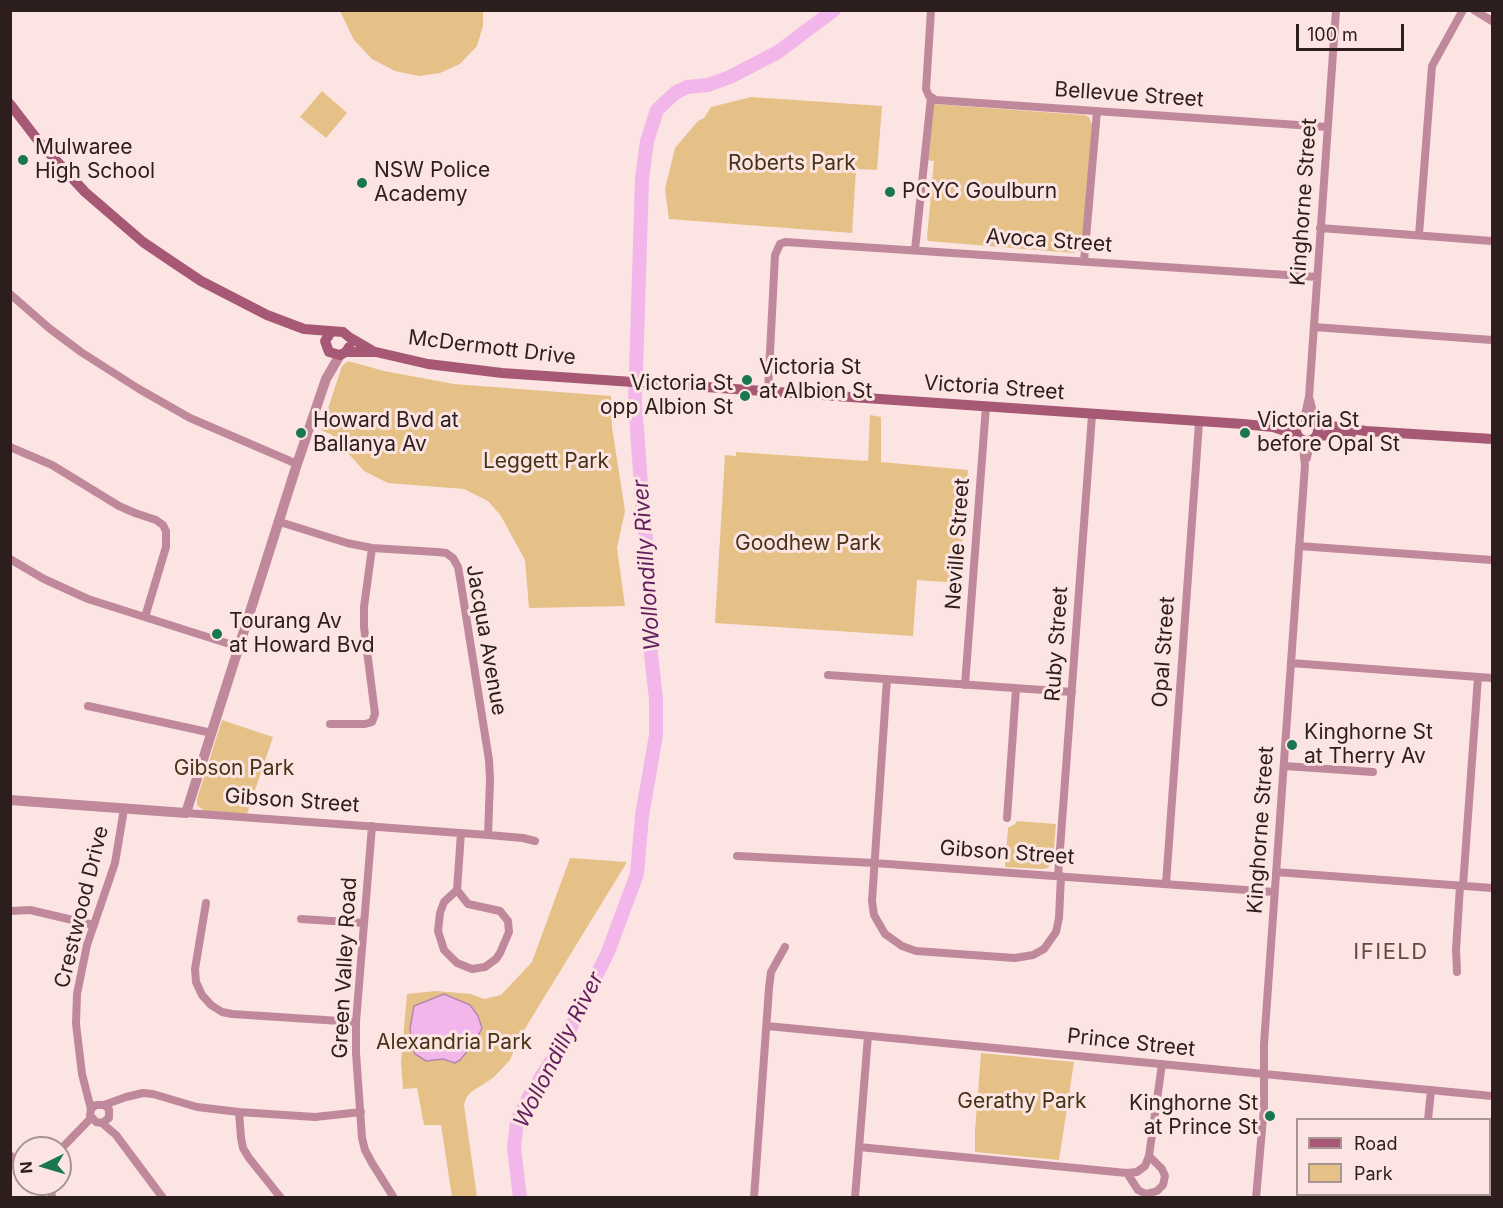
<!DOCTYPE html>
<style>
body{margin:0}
#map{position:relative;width:1503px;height:1208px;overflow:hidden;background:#fbe4e2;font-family:Inter,sans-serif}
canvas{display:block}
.frame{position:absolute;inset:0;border:12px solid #2c1e1d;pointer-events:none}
.legend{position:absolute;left:1296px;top:1118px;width:195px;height:78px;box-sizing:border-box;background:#fbe4e2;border:2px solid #a89593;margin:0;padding:8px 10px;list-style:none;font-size:18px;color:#2c1e1d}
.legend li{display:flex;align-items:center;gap:12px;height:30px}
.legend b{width:30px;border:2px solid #a89593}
.north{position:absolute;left:12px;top:1136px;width:60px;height:60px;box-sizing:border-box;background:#fbe4e2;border:2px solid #a89593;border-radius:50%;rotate:265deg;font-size:16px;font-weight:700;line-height:24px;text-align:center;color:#2c1e1d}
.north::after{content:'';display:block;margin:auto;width:21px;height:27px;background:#18774e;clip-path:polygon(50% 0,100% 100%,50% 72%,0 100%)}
.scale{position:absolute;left:1296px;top:24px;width:108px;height:27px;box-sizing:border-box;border:3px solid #2c1e1d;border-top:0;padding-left:8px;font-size:18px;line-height:21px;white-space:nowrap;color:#2c1e1d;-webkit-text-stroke:4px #fbe4e2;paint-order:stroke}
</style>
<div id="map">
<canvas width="1503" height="1208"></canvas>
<div class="frame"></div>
<ul class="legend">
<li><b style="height:8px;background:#a65875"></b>Road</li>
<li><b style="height:16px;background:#e6c187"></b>Park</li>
</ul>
<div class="north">N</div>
<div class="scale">100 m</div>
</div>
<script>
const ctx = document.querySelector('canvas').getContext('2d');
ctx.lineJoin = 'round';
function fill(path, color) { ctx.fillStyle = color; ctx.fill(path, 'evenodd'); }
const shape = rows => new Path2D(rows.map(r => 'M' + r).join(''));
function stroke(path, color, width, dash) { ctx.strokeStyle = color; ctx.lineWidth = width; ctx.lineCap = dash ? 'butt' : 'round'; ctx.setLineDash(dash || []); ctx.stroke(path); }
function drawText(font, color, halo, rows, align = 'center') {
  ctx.font = font + ' Inter,sans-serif'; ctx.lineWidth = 6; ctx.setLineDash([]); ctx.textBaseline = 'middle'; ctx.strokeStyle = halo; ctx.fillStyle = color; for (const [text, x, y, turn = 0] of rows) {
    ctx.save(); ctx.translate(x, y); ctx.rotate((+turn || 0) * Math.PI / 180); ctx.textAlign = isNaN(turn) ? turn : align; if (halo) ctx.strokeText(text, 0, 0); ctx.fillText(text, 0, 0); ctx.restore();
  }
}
fill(shape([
 [340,11,483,11,483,26,477,46,460,64,440,73,419,76,395,71,372,59,354,40],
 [322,91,347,113,326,138,300,117],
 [751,97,882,106,877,170,856,169,852,233,669,219,665,189,675,148,698,121,704,118,711,107],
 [933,104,1084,115,1089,117,1092,125,1083,245,1080,251,1073,253,928,241,927,238,934,161,927,160],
 [348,361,384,371,454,384,611,396,612,427,625,511,617,548,625,606,529,608,525,560,501,516,488,501,464,489,388,483,364,471,332,435,321,430,342,366],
 [870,415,881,417,881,462,968,470,959,583,917,580,913,636,715,623,725,455,736,456,736,452,868,461],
 [222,720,273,737,247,814,204,811,197,805,197,799],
 [1017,821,1056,824,1053,861,1048,868,1042,869,1005,867,1008,828,1015,824],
 [570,858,627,862,518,1040,510,1060,493,1078,471,1092,466,1098,464,1105,477,1197,452,1197,441,1125,424,1125,417,1088,403,1089,401,1062,407,994,436,991,471,994,484,999,501,995,532,962],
 [981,1053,1074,1062,1059,1160,975,1152,975,1131]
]), '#e6c187');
const water = shape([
 [444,994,470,1005,478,1016,482,1028,475,1042,460,1060,455,1063,443,1059,426,1061,415,1054,412,1048,410,1028,414,1006,444,994]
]);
fill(water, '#f2b6eb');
stroke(water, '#b788ad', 1.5);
stroke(shape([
 [520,1198,514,1148,517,1121,531,1093,564,1041,608,952,637,874,642,816,656,735,656,699,651,654,649,565,643,514,635,402,642,179,647,141,657,110,675,93,687,87,708,85,730,77,778,52,834,10]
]), '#f2b6eb', 14);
stroke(shape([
 [931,10,926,89,929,96,936,100,1327,127],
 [1474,10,1492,21],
 [1320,228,1492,241],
 [1419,235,1432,66,1463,10],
 [915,250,931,97],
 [1084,261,1097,111],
 [10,294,49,328,81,352,139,389,190,418,297,464],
 [1314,327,1492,340],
 [768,391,775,255,780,244,785,242,1317,277],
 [1310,400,1315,421],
 [1304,419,1309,397,1336,10],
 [10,447,52,465,119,506,135,513,156,520,163,525,166,531,166,547,145,617],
 [1307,458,1311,440],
 [280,522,347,543,372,548,437,552,446,553,453,558,458,567,460,578,489,760,490,780,488,835],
 [1299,546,1492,560],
 [10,559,44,579,88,599,239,647],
 [1291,663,1492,678],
 [828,675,1072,692],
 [887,679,872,901,874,915,885,934,902,946,916,951,1015,958,1033,955,1044,949,1056,932,1059,918,1061,876],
 [965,685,986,406],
 [88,706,212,733],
 [330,724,365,724,372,722,375,714,364,627,364,607,372,548],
 [1284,766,1373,772],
 [186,813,488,835,523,838,535,841],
 [1007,818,1016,689],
 [372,826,356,1022,356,1053,362,1138,365,1150,372,1163,394,1198],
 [737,856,874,863,1274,892],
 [1276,872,1492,888],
 [1058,876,1092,415],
 [1166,884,1199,423],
 [1463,886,1478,677],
 [457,890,468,904,500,911,508,921,509,932,500,953,496,959,485,967,472,969,457,963,444,950,438,931,440,913,444,902,457,890,461,833],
 [206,903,195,969,196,982,202,995,211,1005,222,1012,232,1014,356,1022],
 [10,911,30,910,94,925],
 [301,919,364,923],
 [1457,972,1456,950,1460,886],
 [767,1026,1492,1096],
 [104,1105,109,1109,109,1118,102,1123,96,1122,90,1115,91,1109,96,1105,104,1105,126,1097,143,1093,153,1094,197,1107,239,1112,315,1117,361,1112],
 [91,1109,82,1074,76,1024,77,994,87,945,115,863,124,809],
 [239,1112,241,1138,243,1148,249,1158,281,1198],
 [1428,1120,1431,1090],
 [102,1123,116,1135,163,1198],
 [859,1147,1127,1173,1137,1172,1145,1166,1149,1156,1162,1064],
 [60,1150,91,1118],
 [10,1155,24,1169],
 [1127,1173,1138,1190,1146,1194,1157,1191,1163,1185,1165,1176,1162,1169,1149,1156],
 [51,1184,52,1198],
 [754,1198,769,988,771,972,785,947],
 [855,1198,868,1036],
 [1256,1198,1264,1107,1264,1044,1305,465,1302,440],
 [1422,1198,1422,1194]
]), '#c0899b', 8);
stroke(shape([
 [10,800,186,813,297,464,326,379,340,355]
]), '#c0899b', 10);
stroke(shape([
 [10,104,40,143,85,192,143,242,171,261,201,281,267,315,304,329,343,332,349,337,373,351],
 [331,332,325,341,329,352,340,355,346,352,349,347],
 [346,352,376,352,428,364,502,373,1243,424,1273,427,1297,435],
 '1296 430a11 11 0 1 1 22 0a11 11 0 1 1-22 0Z',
 [1317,424,1366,431,1492,439],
 [1317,436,1351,434]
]), '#a65875', 10);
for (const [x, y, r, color] of [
 [23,160,6,"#18774e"],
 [362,183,6,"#18774e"],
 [890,192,6,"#18774e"],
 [747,380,6,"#18774e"],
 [745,396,6,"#18774e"],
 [301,433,6,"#18774e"],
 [1245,433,6,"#18774e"],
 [217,634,6,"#18774e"],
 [1292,745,6,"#18774e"],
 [1270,1116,6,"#18774e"]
]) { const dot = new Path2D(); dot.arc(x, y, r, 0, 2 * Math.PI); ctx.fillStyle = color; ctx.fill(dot); stroke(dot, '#fbe4e2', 2); }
drawText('21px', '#2c1e1d', '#fbe4e2', [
 ["Bellevue Street",1129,95,4],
 ["Kinghorne Street",1304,202,-86],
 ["Avoca Street",1049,241,4],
 ["McDermott Drive",492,348,7],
 ["Victoria Street",994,388,4],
 ["Neville Street",958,544,-86],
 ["Jacqua Avenue",486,640,80],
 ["Ruby Street",1057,644,-86],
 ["Opal Street",1164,652,-86],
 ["Gibson Street",292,801,4],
 ["Kinghorne Street",1261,830,-86],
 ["Gibson Street",1007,853,4],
 ["Crestwood Drive",82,907,-76],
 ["Green Valley Road",345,968,-87],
 ["Prince Street",1131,1043,6]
]);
drawText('21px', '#2c1e1d', '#fbe4e2', [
 ["Mulwaree",35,148],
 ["High School",35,172],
 ["NSW Police",374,171],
 ["Academy",374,195],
 ["PCYC Goulburn",902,192],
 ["Victoria St",759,368],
 ["at Albion St",759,392],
 ["Victoria St",733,384,"right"],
 ["opp Albion St",733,408,"right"],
 ["Howard Bvd at",313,421],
 ["Ballanya Av",313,445],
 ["Victoria St",1257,421],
 ["before Opal St",1257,445],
 ["Tourang Av",229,622],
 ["at Howard Bvd",229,646],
 ["Kinghorne St",1304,733],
 ["at Therry Av",1304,757],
 ["Kinghorne St",1258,1104,"right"],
 ["at Prince St",1258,1128,"right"]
], 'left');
drawText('21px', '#463416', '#fbe4e2', [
 ["Roberts Park",792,164],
 ["Leggett Park",546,462],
 ["Goodhew Park",808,544],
 ["Gibson Park",234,769],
 ["Alexandria Park",454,1043],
 ["Gerathy Park",1022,1102]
]);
drawText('italic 22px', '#621e5d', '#fbe4e2', [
 ["Wollondilly River",647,565,-94],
 ["Wollondilly River",559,1050,-63]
]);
ctx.letterSpacing = '1.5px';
drawText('22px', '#674845', '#fbe4e2', [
 ["IFIELD",1391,952]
]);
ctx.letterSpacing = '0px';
</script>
